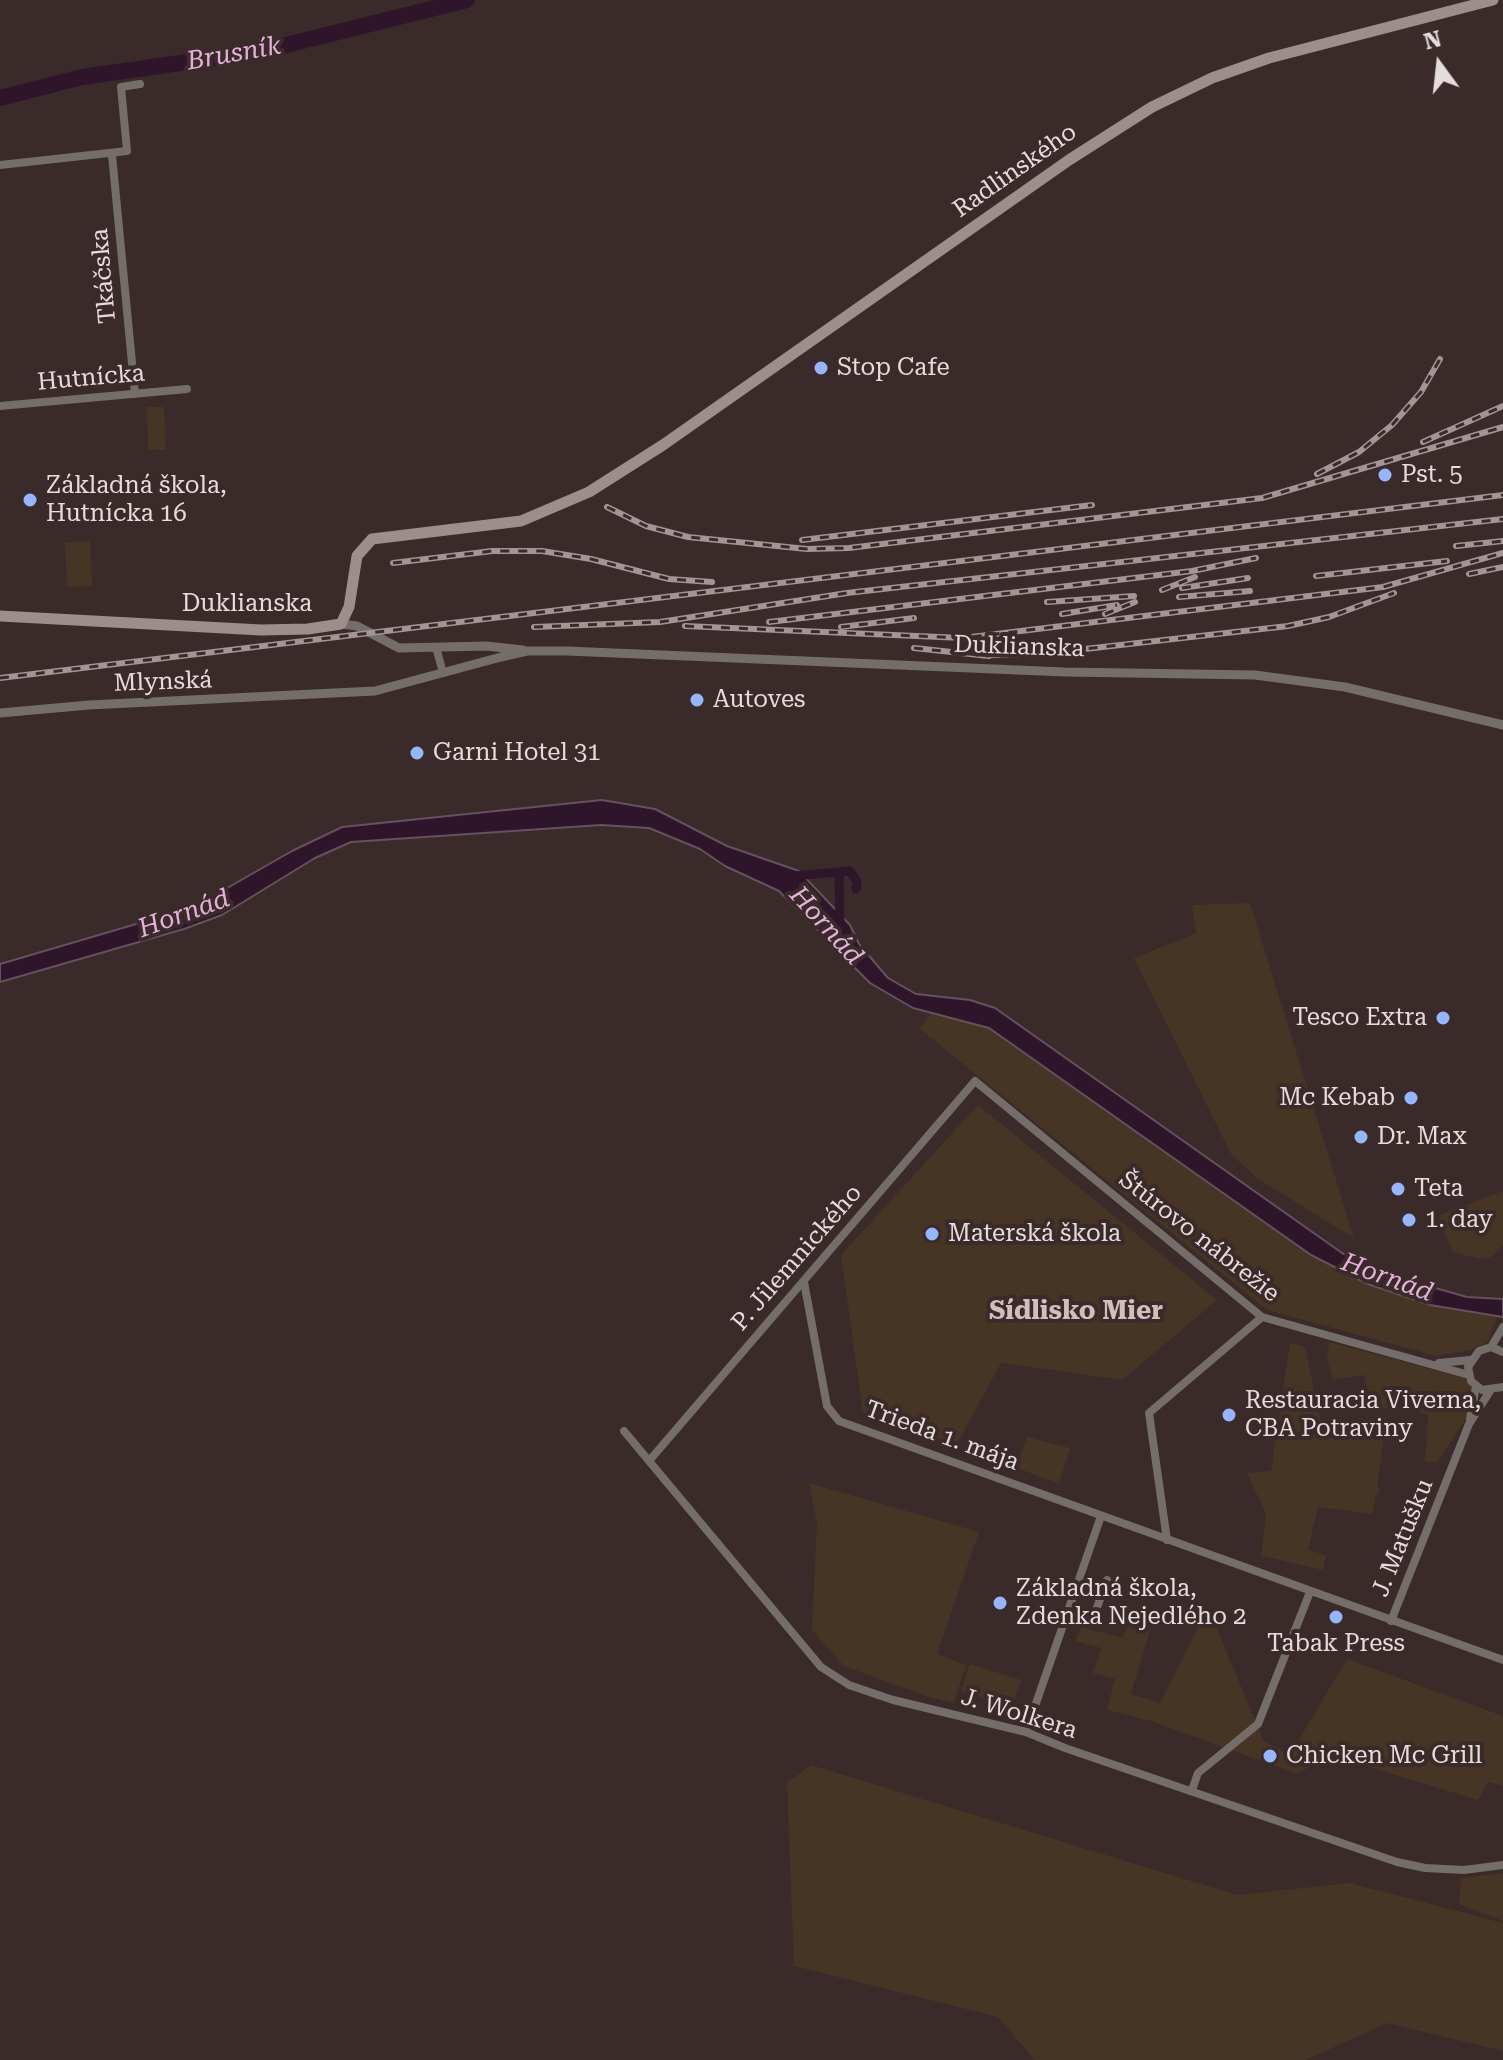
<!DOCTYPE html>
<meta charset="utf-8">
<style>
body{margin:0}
#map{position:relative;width:1503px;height:2060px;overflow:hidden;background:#3a2a2a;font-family:"Roboto Serif",serif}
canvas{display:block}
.north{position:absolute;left:1399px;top:24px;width:80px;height:80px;-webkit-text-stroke:6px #3a2a2a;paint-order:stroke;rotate:345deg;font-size:22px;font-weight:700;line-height:32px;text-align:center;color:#e7dcdc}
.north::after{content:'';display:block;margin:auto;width:28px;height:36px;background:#e7dcdc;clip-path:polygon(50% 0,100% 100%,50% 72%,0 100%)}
</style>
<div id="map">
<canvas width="1503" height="2060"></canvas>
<div class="north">N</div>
</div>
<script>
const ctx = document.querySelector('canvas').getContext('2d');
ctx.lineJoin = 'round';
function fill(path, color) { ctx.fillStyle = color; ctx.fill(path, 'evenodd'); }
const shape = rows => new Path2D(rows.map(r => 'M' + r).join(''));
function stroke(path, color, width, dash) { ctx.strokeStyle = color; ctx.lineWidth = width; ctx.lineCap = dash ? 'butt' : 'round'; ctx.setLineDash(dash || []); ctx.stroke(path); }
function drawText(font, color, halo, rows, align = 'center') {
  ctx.font = font + ' "Roboto Serif",serif'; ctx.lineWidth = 8; ctx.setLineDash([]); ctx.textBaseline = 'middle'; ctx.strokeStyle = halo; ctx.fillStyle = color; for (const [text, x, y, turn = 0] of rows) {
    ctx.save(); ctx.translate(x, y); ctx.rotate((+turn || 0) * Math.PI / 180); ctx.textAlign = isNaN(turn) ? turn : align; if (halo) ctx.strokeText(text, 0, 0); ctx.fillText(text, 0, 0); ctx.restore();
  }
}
fill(shape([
 [147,407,164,407,166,450,148,450],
 [90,541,92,586,67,587,65,542],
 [1250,903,1354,1238,1258,1179,1231,1154,1134,958,1196,933,1192,905],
 [931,1014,989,1028,1311,1255,1368,1284,1430,1305,1497,1317,1488,1342,1470,1350,1436,1356,1267,1310,920,1029],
 [978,1105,1217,1300,1122,1380,1001,1363,957,1444,863,1413,841,1255],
 [1503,1191,1503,1246,1491,1257,1481,1259,1452,1252,1439,1215],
 [1329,1342,1464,1378,1472,1388,1467,1417,1437,1463,1425,1461,1428,1414,1371,1407,1364,1375,1333,1380,1327,1359],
 [1290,1343,1305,1347,1321,1424,1387,1417,1377,1486,1381,1490,1376,1496,1373,1514,1318,1507,1308,1550,1326,1555,1323,1570,1261,1556,1266,1514,1247,1473,1271,1471],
 [1027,1437,1070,1448,1059,1484,1015,1467],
 [809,1483,979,1532,937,1654,966,1665,954,1703,926,1696,844,1666,812,1630,817,1523],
 [1208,1608,1264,1741,1285,1752,1295,1746,1347,1659,1503,1716,1503,1786,1488,1782,1478,1800,1330,1755,1297,1774,1151,1721,1107,1710,1115,1679,1093,1673,1101,1648,1075,1641,1082,1627,1122,1638,1132,1617,1151,1628,1131,1694,1160,1703],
 [970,1664,1021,1680,1012,1707,961,1691],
 [811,1765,1237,1895,1350,1883,1503,1923,1503,2051,1387,2023,1306,2060,1035,2060,998,2017,794,1966,787,1783],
 [1503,1873,1503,1921,1459,1904,1461,1878]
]), '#463525');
const water = shape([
 [602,800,655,809,727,846,799,871,850,925,859,944,888,978,916,994,970,1000,995,1008,1342,1253,1393,1276,1467,1297,1503,1299,1503,1317,1430,1305,1368,1284,1311,1255,989,1028,913,1008,870,983,779,891,725,866,700,849,649,828,601,825,351,842,315,858,222,915,184,929,0,982,0,964,194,907,292,851,342,827,602,800]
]);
fill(water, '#2e152a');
stroke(water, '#66515f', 2);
stroke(shape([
 [839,872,840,928],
 [793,876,850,871,857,882,856,889]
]), '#2e152a', 9);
stroke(shape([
 [0,98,82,77,258,52,467,0]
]), '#2e152a', 16);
stroke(shape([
 [112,155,135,394],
 [0,165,127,151,121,87,140,84],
 [0,406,187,389],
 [436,647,443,673],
 [804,1282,827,1406,839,1421,1503,1660],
 [1491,1347,1503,1327],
 [1503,1352,1491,1347,1479,1351,1468,1367,1471,1381,1482,1390,1503,1387],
 [1439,1363,1470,1360],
 [1470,1419,1476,1386],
 [624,1431,821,1667,849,1685,893,1700,1026,1732,1065,1748,1397,1862,1425,1868,1464,1870,1503,1865],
 [649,1461,975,1081,1262,1317,1469,1375],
 [1167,1540,1149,1413,1262,1317],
 [1391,1621,1469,1424,1490,1391],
 [1091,1624,1107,1580],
 [1026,1732,1101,1516],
 [1192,1790,1198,1773,1258,1724,1310,1592]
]), '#756d6a', 8);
stroke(shape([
 [341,624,357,626,399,648,486,646,523,650],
 [0,713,89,705,375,691,501,657,527,651,567,651,1065,672,1255,675,1345,687,1503,725]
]), '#756d6a', 9);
stroke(shape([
 [0,616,261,630,308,629,341,624,349,607,357,556,372,539,521,521,589,492,663,445,1069,160,1152,107,1212,78,1269,58,1493,0]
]), '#9c8f8b', 11);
const rail = shape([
 [1423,442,1503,406],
 [1317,474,1359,452,1392,425,1421,392,1440,359],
 [607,507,646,526,688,537,807,549,849,548,1262,498,1503,427],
 [802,540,1092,505],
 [1456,546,1503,541],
 [393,563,492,551,542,551,591,559,669,579,712,582],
 [1469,574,1503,567],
 [1316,576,1447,561],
 [1182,588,1248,578],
 [1162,590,1195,577],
 [1179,597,1250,591],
 [1047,602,1134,596],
 [1062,614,1117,605],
 [1105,614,1135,602],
 [769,622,1192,571,1256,558],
 [685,626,963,638,1383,587,1503,553],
 [534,627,660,622,847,593,1503,519],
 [841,627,914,618],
 [914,648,989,656],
 [981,655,1032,655,1288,626,1329,617,1394,593],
 [0,678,1503,495]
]);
stroke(rail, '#a29595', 6);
stroke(rail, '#3a2a2a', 3, [9]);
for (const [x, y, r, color] of [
 [821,368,8,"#95b6fd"],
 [1385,475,8,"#95b6fd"],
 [30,500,8,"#95b6fd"],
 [697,700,8,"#95b6fd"],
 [417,753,8,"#95b6fd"],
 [1443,1018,8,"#95b6fd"],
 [1411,1098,8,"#95b6fd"],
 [1361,1137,8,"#95b6fd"],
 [1398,1189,8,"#95b6fd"],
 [1409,1220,8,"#95b6fd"],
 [932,1234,8,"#95b6fd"],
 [1229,1415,8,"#95b6fd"],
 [1000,1603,8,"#95b6fd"],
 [1336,1617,8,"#95b6fd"],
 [1270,1756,8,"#95b6fd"]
]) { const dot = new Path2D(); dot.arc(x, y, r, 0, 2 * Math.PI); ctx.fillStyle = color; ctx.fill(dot); stroke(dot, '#3a2a2a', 3); }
drawText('24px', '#e7dcdc', '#3a2a2a', [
 ["Radlinského",1015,171,-35],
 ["Tkáčska",104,276,-95],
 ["Hutnícka",91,378,-5],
 ["Duklianska",247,604],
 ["Duklianska",1019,647,2],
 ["Mlynská",163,682,-2],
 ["Štúrovo nábrežie",1199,1237,38],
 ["P. Jilemnického",797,1258,-49],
 ["Trieda 1. mája",942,1436,20],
 ["J. Matušku",1403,1538,-68],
 ["J. Wolkera",1019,1714,17]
]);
drawText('24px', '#e7dcdc', '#3a2a2a', [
 ["Stop Cafe",837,368],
 ["Pst. 5",1401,475],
 ["Základná škola,",46,486],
 ["Hutnícka 16",46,514],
 ["Autoves",713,700],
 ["Garni Hotel 31",433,753],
 ["Tesco Extra",1427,1018,"right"],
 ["Mc Kebab",1395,1098,"right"],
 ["Dr. Max",1377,1137],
 ["Teta",1414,1189],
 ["1. day",1425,1220],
 ["Materská škola",948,1234],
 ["Restauracia Viverna,",1245,1401],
 ["CBA Potraviny",1245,1429],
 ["Základná škola,",1016,1589],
 ["Zdenka Nejedlého 2",1016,1617],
 ["Tabak Press",1336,1644,"center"],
 ["Chicken Mc Grill",1286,1756]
], 'left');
drawText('italic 26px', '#e5b0db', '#3a2a2a', [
 ["Brusník",234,54,-10],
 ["Hornád",184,914,-20],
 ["Hornád",826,926,48],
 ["Hornád",1387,1278,20]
]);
drawText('bold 26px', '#d3bdbd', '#3a2a2a', [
 ["Sídlisko Mier",1076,1311]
]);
</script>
